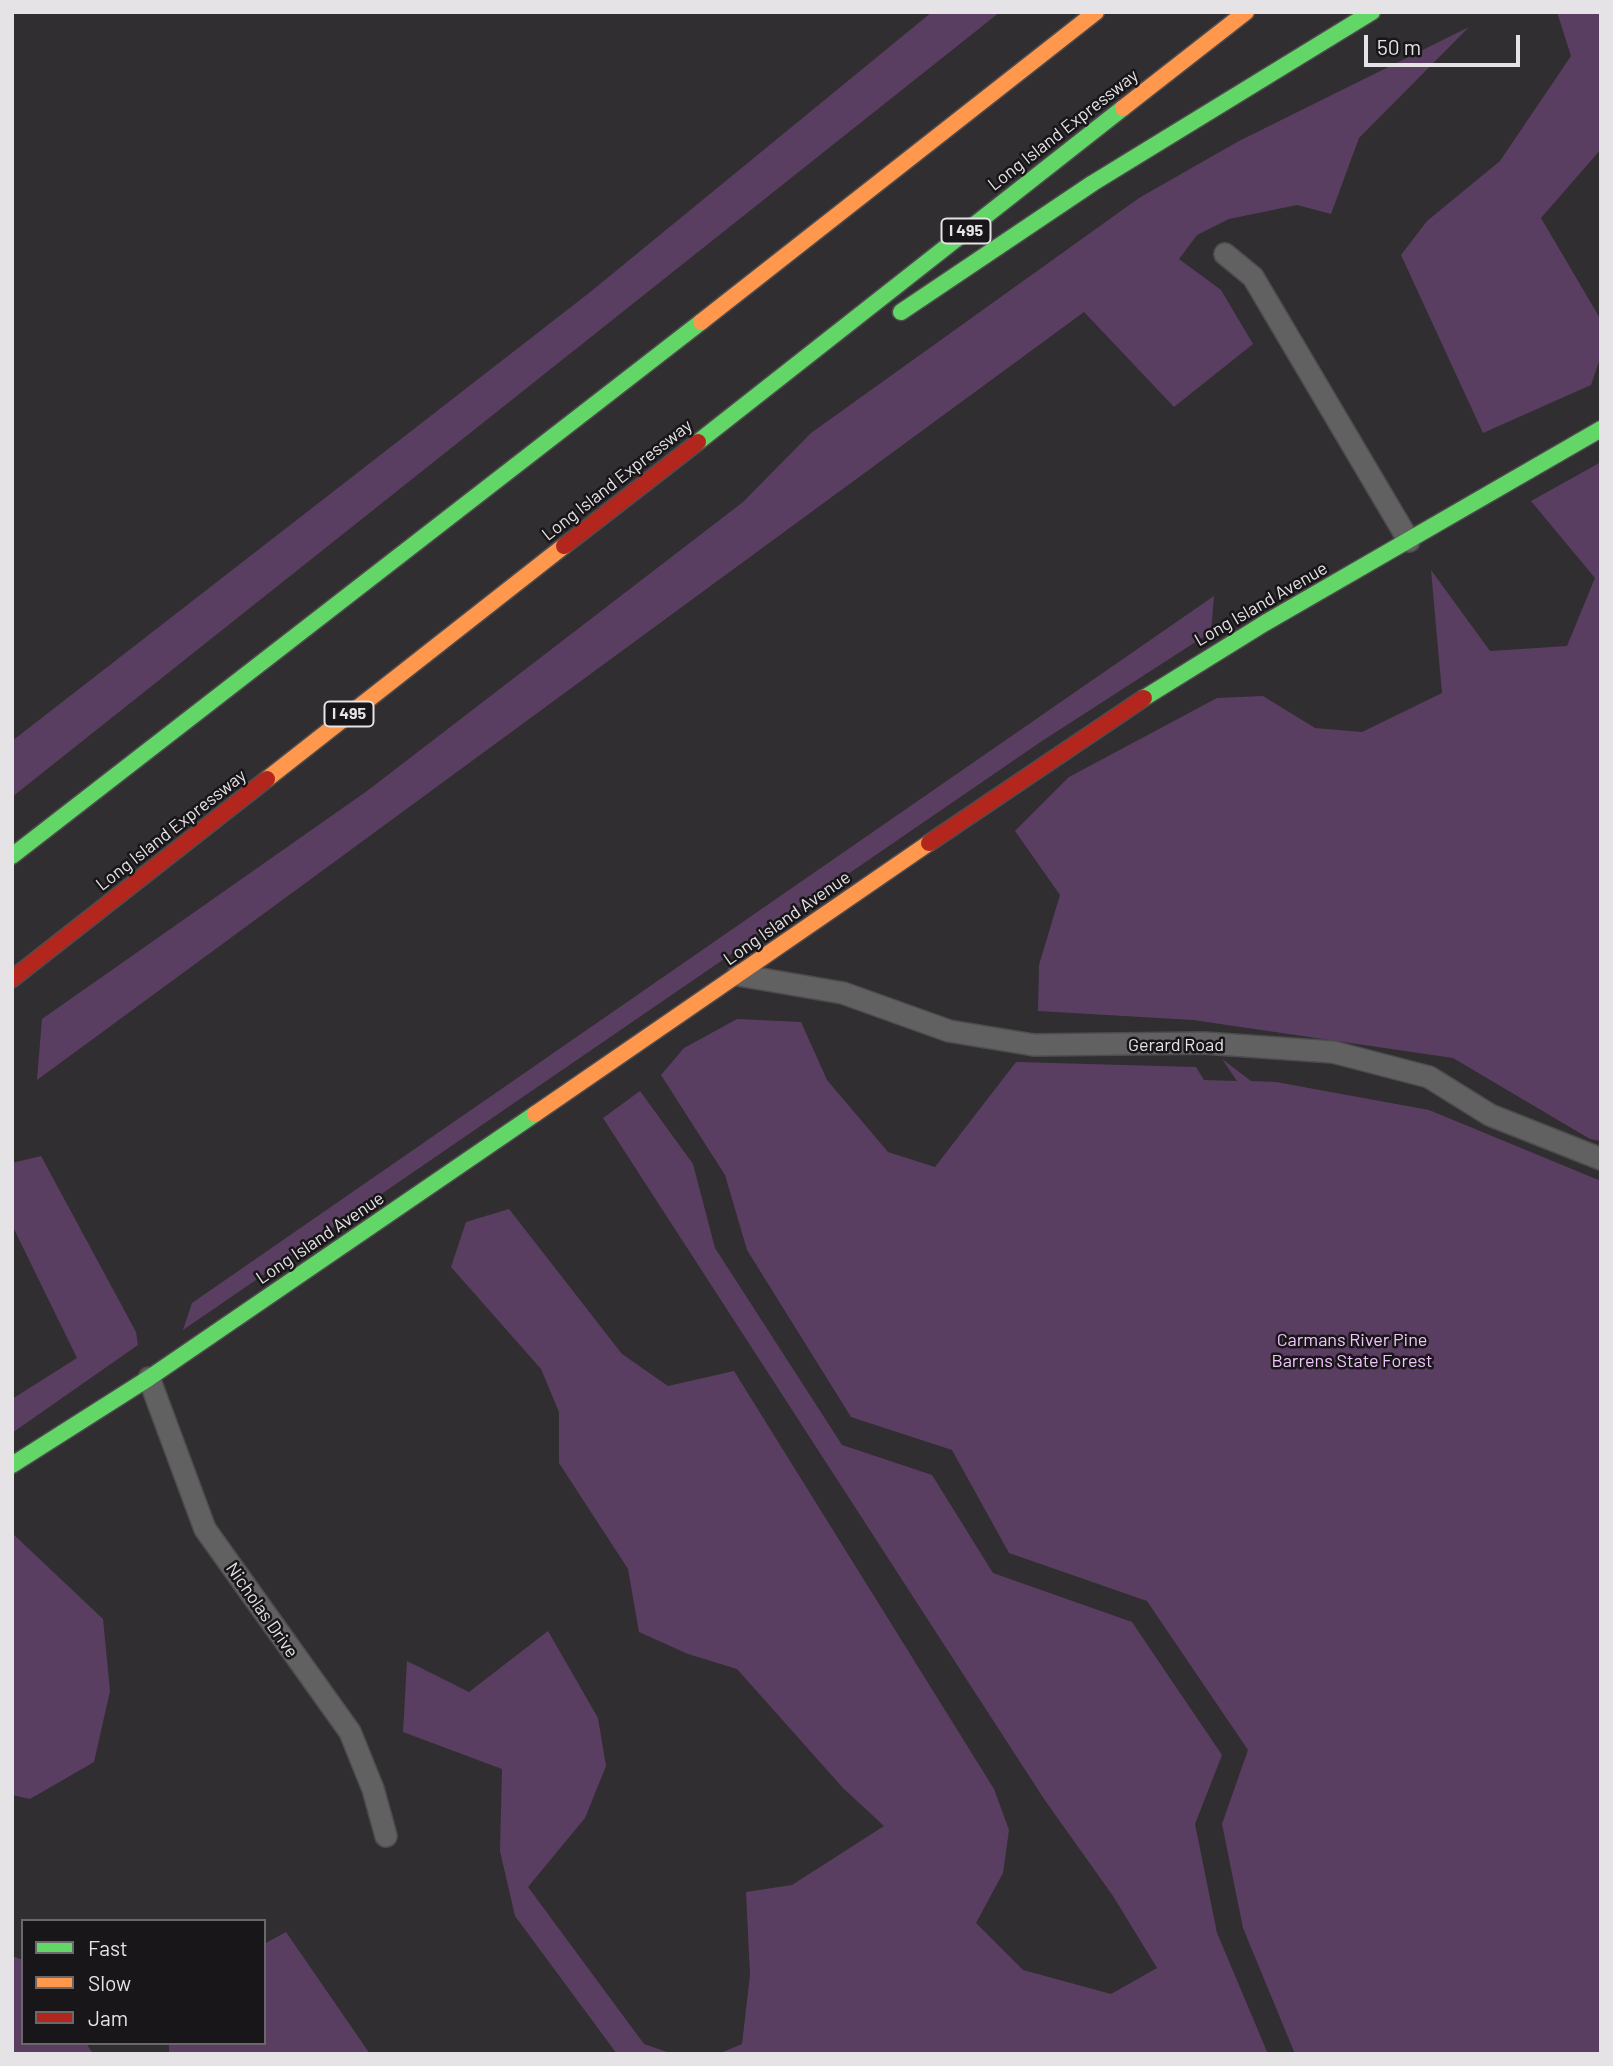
<!DOCTYPE html>
<style>
body{margin:0}
#map{position:relative;width:1613px;height:2066px;overflow:hidden;background:#302e31;font-family:Barlow,sans-serif}
canvas{display:block}
.frame{position:absolute;inset:0;border:14px solid #e6e3e6;pointer-events:none}
.legend{position:absolute;left:21px;top:1919px;width:245px;height:126px;box-sizing:border-box;background:#181618;border:2px solid #6a686a;margin:0;padding:9px 12px;list-style:none;font-size:21px;color:#e6e3e6}
.legend li{display:flex;align-items:center;gap:14px;height:35px}
.legend b{width:35px;border:2px solid #6a686a}
.scale{position:absolute;left:1364px;top:35px;width:156px;height:32px;box-sizing:border-box;border:4px solid #e6e3e6;border-top:0;padding-left:9px;font-size:21px;line-height:24px;white-space:nowrap;color:#e6e3e6;-webkit-text-stroke:5px #181618;paint-order:stroke}
</style>
<div id="map">
<canvas width="1613" height="2066"></canvas>
<div class="frame"></div>
<ul class="legend">
<li><b style="height:9px;background:#63d668"></b>Fast</li>
<li><b style="height:9px;background:#ff974d"></b>Slow</li>
<li><b style="height:9px;background:#b3261e"></b>Jam</li>
</ul>
<div class="scale">50 m</div>
</div>
<script>
const ctx = document.querySelector('canvas').getContext('2d');
ctx.lineJoin = 'round';
function fill(path, color) { ctx.fillStyle = color; ctx.fill(path, 'evenodd'); }
const shape = rows => new Path2D(rows.map(r => 'M' + r).join(''));
function stroke(path, color, width, dash) { ctx.strokeStyle = color; ctx.lineWidth = width; ctx.lineCap = dash ? 'butt' : 'round'; ctx.setLineDash(dash || []); ctx.stroke(path); }
function drawText(font, color, halo, rows, align = 'center') {
  ctx.font = font + ' Barlow,sans-serif'; ctx.lineWidth = 5; ctx.setLineDash([]); ctx.textBaseline = 'middle'; ctx.strokeStyle = halo; ctx.fillStyle = color; for (const [text, x, y, turn = 0] of rows) {
    ctx.save(); ctx.translate(x, y); ctx.rotate((+turn || 0) * Math.PI / 180); ctx.textAlign = isNaN(turn) ? turn : align; if (halo) ctx.strokeText(text, 0, 0); ctx.fillText(text, 0, 0); ctx.restore();
  }
}
fill(shape([
 [932,12,1000,12,12,797,12,741,589,293],
 [1557,12,1601,12,1601,149,1541,218,1601,320,1601,355,1591,385,1483,433,1401,255,1427,221,1500,161,1571,56],
 [1469,27,1359,138,1331,214,1297,205,1229,219,1197,235,1179,259,1221,290,1253,344,1174,407,1084,312,37,1080,42,1019,367,791,743,502,811,433,1139,198,1239,141],
 [1601,462,1601,1141,1590,1139,1453,1058,1193,1020,1038,1011,1039,965,1060,895,1015,831,1069,777,1217,698,1263,696,1315,728,1362,732,1442,693,1431,570,1490,651,1567,646,1595,578,1531,501],
 [1214,596,1211,632,1042,741,183,1330,192,1303],
 [737,1019,801,1022,827,1080,888,1152,935,1167,1016,1062,1196,1067,1204,1080,1237,1081,1222,1059,1251,1081,1276,1082,1429,1110,1601,1181,1601,2054,1295,2054,1243,1928,1222,1824,1248,1750,1147,1601,1009,1553,952,1450,851,1417,747,1250,725,1175,661,1075,684,1048],
 [640,1091,693,1164,715,1248,842,1445,932,1475,993,1573,1132,1622,1222,1755,1195,1824,1217,1933,1268,2054,718,2054,742,2044,750,1975,746,1892,792,1885,884,1826,843,1788,737,1669,688,1654,639,1632,628,1569,559,1463,559,1412,541,1369,451,1267,466,1222,509,1209,622,1354,668,1386,734,1371,994,1789,1009,1830,1003,1873,976,1923,1023,1970,1111,1994,1157,1968,1113,1896,1044,1799,603,1118],
 [41,1156,136,1332,138,1345,12,1433,12,1399,77,1358,12,1225,12,1163],
 [12,1533,103,1619,110,1691,94,1762,30,1799,12,1795],
 [548,1631,598,1718,606,1766,585,1818,528,1887,644,2044,673,2054,617,2054,515,1916,500,1851,502,1769,403,1732,407,1661,469,1692],
 [286,1932,370,2054,169,2054,169,2043,264,2043,264,1944],
 [12,1956,23,1960,23,2043,86,2043,93,2054,12,2054]
]), '#5a3e61');
const street = shape([
 [1225,254,1253,277,1409,541],
 [738,975,843,993,949,1031,1034,1045,1204,1043,1333,1052,1429,1077,1490,1115,1601,1159],
 [149,1378,205,1529,350,1732,373,1789,386,1836]
]);
const fast = shape([
 [901,312,1093,183,1372,12],
 [698,442,1123,108],
 [1144,698,1265,623,1601,429],
 [12,856,701,322],
 [12,1465,149,1378,535,1114]
]);
const slow = shape([
 [1123,108,1246,12],
 [701,322,1096,12],
 [267,779,564,546],
 [535,1114,929,843]
]);
const jam = shape([
 [564,546,698,442],
 [929,843,1144,698],
 [12,979,267,779]
]);
stroke(street, '#4e4c4e', 24);
stroke(fast, '#4e4c4e', 19);
stroke(slow, '#4e4c4e', 19);
stroke(jam, '#4e4c4e', 19);
stroke(street, '#626162', 21);
stroke(fast, '#63d668', 16);
stroke(slow, '#ff974d', 16);
stroke(jam, '#b3261e', 16);
for (const [x, y, w] of [
 [966,231,49],
 [349,714,49]
]) { const box = new Path2D(); box.roundRect(x - w / 2, y - 12.5, w, 25, 5); ctx.fillStyle = '#181618'; ctx.fill(box); stroke(box, '#e6e3e6', 2); }
drawText('bold 16px', '#e6e3e6', null, [
 ["I 495",966,231],
 ["I 495",349,714]
]);
drawText('18px', '#e6e3e6', '#181618', [
 ["Long Island Expressway",1063,130,-38],
 ["Long Island Expressway",617,480,-38],
 ["Long Island Avenue",1261,604,-30],
 ["Long Island Expressway",171,830,-38],
 ["Long Island Avenue",787,918,-35],
 ["Gerard Road",1176,1045],
 ["Long Island Avenue",320,1238,-34],
 ["Nicholas Drive",262,1610,55]
]);
drawText('18px', '#f2c3fe', '#181618', [
 ["Carmans River Pine",1352,1340],
 ["Barrens State Forest",1352,1361]
]);
</script>
